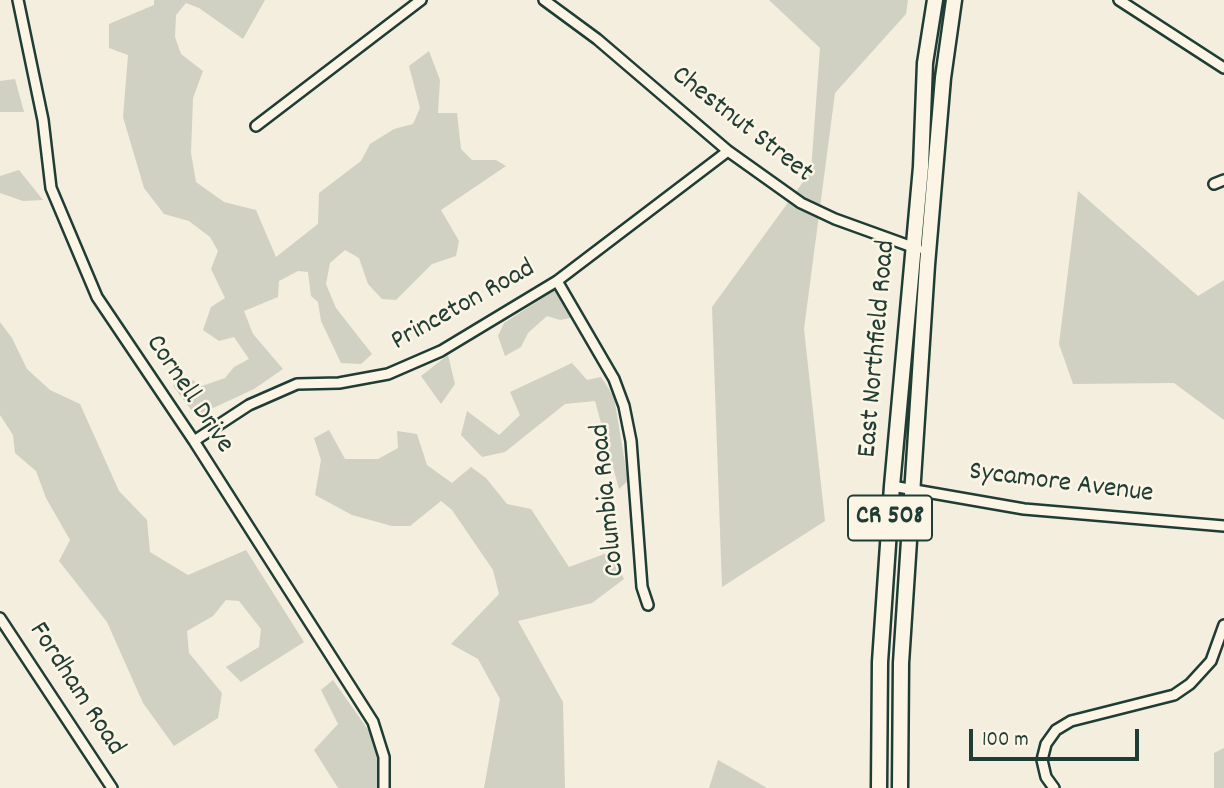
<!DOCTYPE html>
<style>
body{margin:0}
#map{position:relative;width:1224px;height:788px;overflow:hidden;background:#f3eede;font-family:Dekko,sans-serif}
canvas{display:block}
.scale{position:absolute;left:969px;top:729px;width:170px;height:32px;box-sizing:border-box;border:4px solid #1f3d34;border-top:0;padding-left:9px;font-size:21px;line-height:24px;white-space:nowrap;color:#1f3d34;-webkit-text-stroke:5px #fcf5e5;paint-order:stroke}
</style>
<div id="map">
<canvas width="1224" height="788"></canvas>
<div class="scale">100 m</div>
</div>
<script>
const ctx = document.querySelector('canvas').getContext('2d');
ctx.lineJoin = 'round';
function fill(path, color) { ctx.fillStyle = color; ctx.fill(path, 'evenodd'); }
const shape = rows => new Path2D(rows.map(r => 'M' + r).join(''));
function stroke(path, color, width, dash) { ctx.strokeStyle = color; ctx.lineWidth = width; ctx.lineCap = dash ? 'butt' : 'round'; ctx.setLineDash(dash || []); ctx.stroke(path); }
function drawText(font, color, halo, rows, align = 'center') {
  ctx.font = font + ' Dekko,sans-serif'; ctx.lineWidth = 5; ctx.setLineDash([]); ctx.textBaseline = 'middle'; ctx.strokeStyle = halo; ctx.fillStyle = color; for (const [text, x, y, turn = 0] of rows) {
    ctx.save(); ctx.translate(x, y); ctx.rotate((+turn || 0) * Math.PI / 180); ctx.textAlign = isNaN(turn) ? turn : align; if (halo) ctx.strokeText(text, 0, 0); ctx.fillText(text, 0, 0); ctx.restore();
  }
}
fill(shape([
 [154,0,265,0,243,39,199,8,186,3,176,15,175,37,181,54,203,71,193,98,191,153,196,182,224,202,256,210,276,257,318,224,319,193,361,161,370,144,394,129,413,124,420,108,409,66,429,51,440,80,438,113,457,113,461,149,472,160,496,160,506,166,441,210,459,241,456,256,432,264,396,300,382,299,368,284,359,258,345,250,330,263,326,284,336,308,372,354,361,364,341,363,321,321,318,302,311,296,308,272,298,271,279,281,278,297,244,311,253,334,283,369,254,389,196,416,173,386,184,375,202,386,225,378,234,367,249,359,234,337,219,341,203,330,211,307,225,298,211,269,218,251,210,237,189,221,164,214,144,188,123,117,128,55,109,48,109,24,154,5],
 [769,0,908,0,906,14,835,93,804,329,825,521,722,587,712,307,811,171,820,48],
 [15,79,24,112,0,112,0,81],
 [19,170,43,200,23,201,0,193,0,176],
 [1078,191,1198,296,1224,280,1224,420,1174,383,1073,384,1059,344],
 [555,290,575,317,560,320,547,316,528,333,521,347,505,356,498,336,504,323],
 [0,322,12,338,27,369,50,390,80,404,119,491,147,520,150,552,188,575,246,550,304,642,241,682,226,667,259,647,261,629,239,601,226,600,213,616,187,631,189,653,222,693,218,718,174,746,143,703,107,622,59,561,70,540,46,498,36,471,15,453,13,435,0,415],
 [448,355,455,384,441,404,421,376],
 [572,363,587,380,601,377,614,397,628,481,619,489,595,401,565,404,505,452,482,457,461,435,467,411,499,435,520,415,510,392],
 [329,430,345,459,378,459,398,448,397,431,417,434,427,465,452,483,471,467,486,478,507,504,531,509,569,567,610,552,624,579,592,603,518,621,563,702,565,788,484,788,500,699,478,659,451,644,499,594,493,570,452,510,441,501,410,526,392,526,352,515,315,495,321,460,314,438],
 [333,680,369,731,379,760,378,788,338,788,314,750,338,724,321,690],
 [1224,748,1224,788,1214,788,1214,753],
 [718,760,743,774,767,788,709,788]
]), '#d0d1c2');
const street = shape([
 [18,0,43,120,51,188,97,297,194,441,373,722,384,757,384,788],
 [544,0,597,39,728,151,801,203,835,219,918,249],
 [1119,0,1224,68],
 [256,126,421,0],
 [1214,184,1224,180],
 [557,281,614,379,624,406,631,441,642,587,648,605],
 [194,441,249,405,297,384,339,383,388,374,441,351,557,281,728,151],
 [892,486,1024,509,1224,526],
 [0,618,112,788],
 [1054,788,1046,777,1042,760,1046,744,1056,730,1071,721,1174,695,1190,684,1211,661,1224,625]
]);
const primary = shape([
 [879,788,880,662,892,486,921,167,925,63,935,0],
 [900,788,901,663,927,265,943,78,954,0]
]);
stroke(street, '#1f3d34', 14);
stroke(primary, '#1f3d34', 19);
stroke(street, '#fcf5e5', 9);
stroke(primary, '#fcf5e5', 14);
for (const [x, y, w] of [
 [890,518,84]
]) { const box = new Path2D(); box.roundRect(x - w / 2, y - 22.5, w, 45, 5); ctx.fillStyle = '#fcf5e5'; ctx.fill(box); stroke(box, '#1f3d34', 2); }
drawText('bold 26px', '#1f3d34', null, [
 ["CR 508",890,518]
]);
drawText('28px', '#1f3d34', '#fcf5e5', [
 ["Chestnut Street",741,126,38],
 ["Princeton Road",464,307,-29],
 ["East Northfield Road",879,349,-85],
 ["Cornell Drive",188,395,56],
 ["Sycamore Avenue",1061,485,7],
 ["Columbia Road",610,500,-96],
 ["Fordham Road",75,690,57]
]);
</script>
